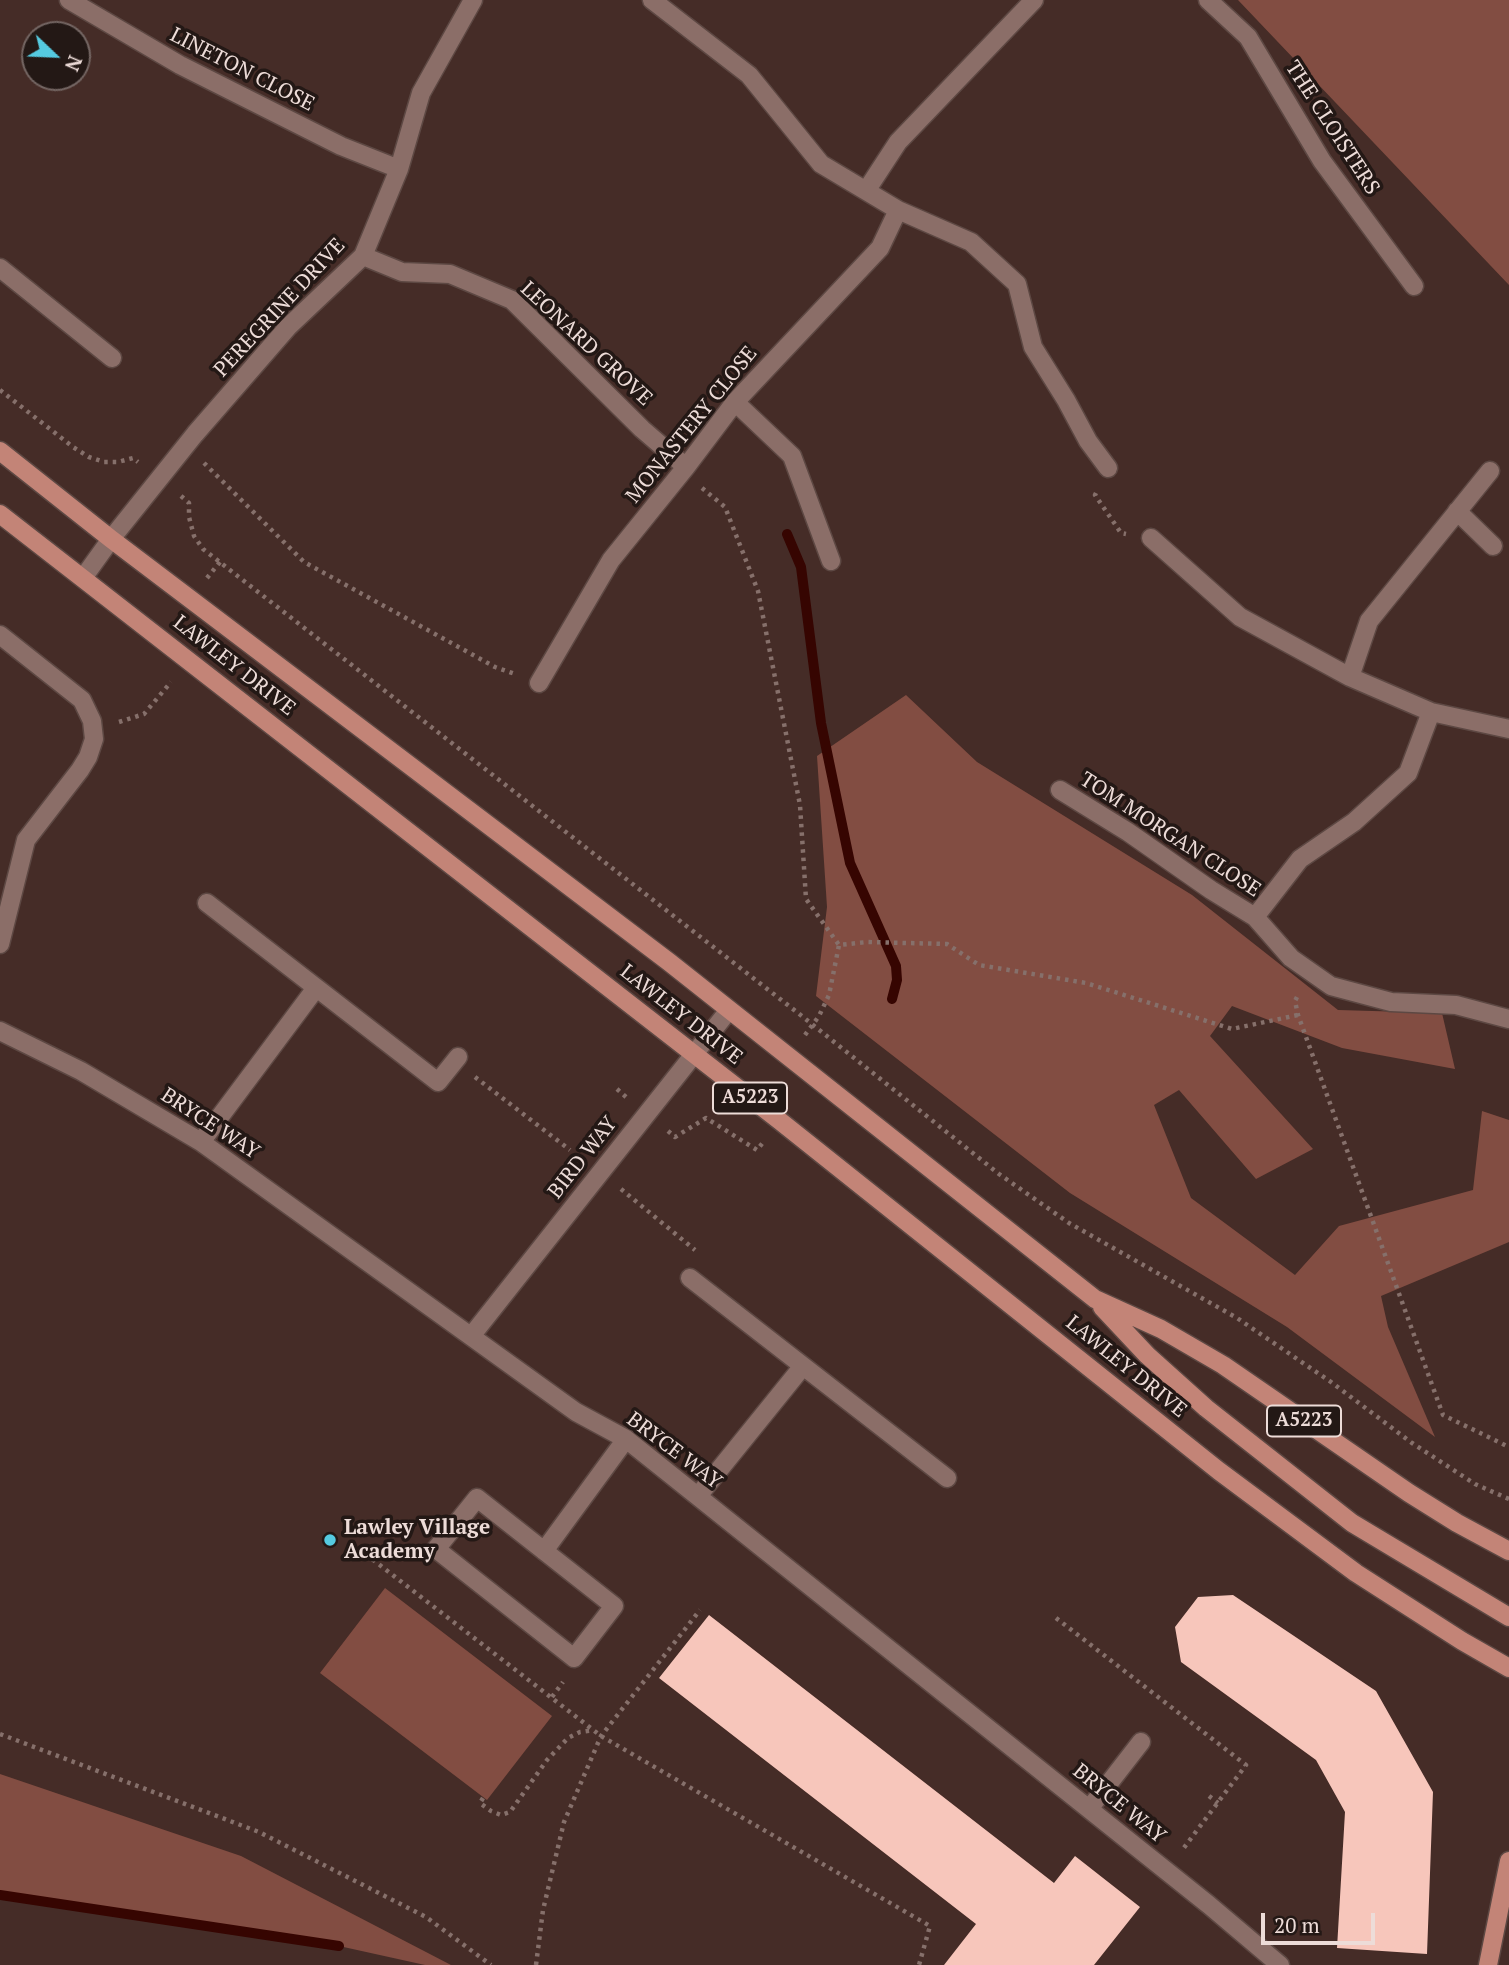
<!DOCTYPE html>
<style>
body{margin:0}
#map{position:relative;width:1509px;height:1965px;overflow:hidden;background:#452c27;font-family:"PT Serif",serif}
canvas{display:block}
.north{position:absolute;left:21px;top:21px;width:70px;height:70px;box-sizing:border-box;background:#231815;border:2px solid #746663;border-radius:50%;rotate:113deg;font-size:19px;font-weight:700;line-height:28px;text-align:center;color:#eddcd8}
.north::after{content:'';display:block;margin:auto;width:24px;height:32px;background:#55cae0;clip-path:polygon(50% 0,100% 100%,50% 72%,0 100%)}
.scale{position:absolute;left:1261px;top:1913px;width:114px;height:32px;box-sizing:border-box;border:4px solid #eddcd8;border-top:0;padding-left:9px;font-size:21px;line-height:24px;white-space:nowrap;color:#eddcd8;-webkit-text-stroke:5px #231815;paint-order:stroke}
</style>
<div id="map">
<canvas width="1509" height="1965"></canvas>
<div class="north">N</div>
<div class="scale">20 m</div>
</div>
<script>
const ctx = document.querySelector('canvas').getContext('2d');
ctx.lineJoin = 'round';
function fill(path, color) { ctx.fillStyle = color; ctx.fill(path, 'evenodd'); }
const shape = rows => new Path2D(rows.map(r => 'M' + r).join(''));
function stroke(path, color, width, dash) { ctx.strokeStyle = color; ctx.lineWidth = width; ctx.lineCap = dash ? 'butt' : 'round'; ctx.setLineDash(dash || []); ctx.stroke(path); }
function drawText(font, color, halo, rows, align = 'center') {
  ctx.font = font + ' "PT Serif",serif'; ctx.lineWidth = 7; ctx.setLineDash([]); ctx.textBaseline = 'middle'; ctx.strokeStyle = halo; ctx.fillStyle = color; for (const [text, x, y, turn = 0] of rows) {
    ctx.save(); ctx.translate(x, y); ctx.rotate((+turn || 0) * Math.PI / 180); ctx.textAlign = isNaN(turn) ? turn : align; if (halo) ctx.strokeText(text, 0, 0); ctx.fillText(text, 0, 0); ctx.restore();
  }
}
fill(shape([
 [1238,0,1509,0,1509,285],
 [906,695,977,762,1192,895,1338,1010,1442,1013,1455,1069,1342,1048,1232,1006,1210,1036,1313,1149,1256,1179,1179,1090,1154,1105,1191,1198,1295,1275,1339,1226,1473,1190,1482,1111,1509,1120,1509,1242,1381,1296,1388,1327,1435,1437,1287,1327,1070,1193,816,996,827,907,817,756],
 [385,1588,552,1716,487,1800,320,1673],
 [0,1774,241,1856,451,1965,425,1965,339,1946,0,1895]
]), '#824d42');
stroke(shape([
 [787,534,801,567,821,723,850,863,896,966,897,980,892,999],
 [0,1895,339,1946]
]), '#360501', 10);
fill(shape([
 [1233,1595,1376,1691,1433,1792,1427,1954,1337,1948,1345,1812,1316,1760,1181,1662,1175,1627,1198,1597],
 [709,1615,1054,1883,1075,1856,1140,1907,1094,1965,944,1965,976,1924,659,1678]
]), '#f7c6bb');
const minor = shape([
 [69,0,180,65,341,146,399,169],
 [652,0,749,75,821,164,898,210,971,242,1017,284,1033,347,1066,400,1088,441,1108,468],
 [1208,0,1248,37,1322,161,1414,286],
 [866,191,898,142,1034,0],
 [363,256,402,272,450,274,512,300,642,429,686,467],
 [0,268,112,358],
 [735,402,792,456,831,561],
 [1457,511,1493,546],
 [1151,538,1240,617,1350,677,1431,712,1509,729],
 [83,578,111,539,195,434,288,327,363,256,399,169,421,93,473,0],
 [0,635,82,700,92,721,94,739,88,757,80,770,26,840,0,944],
 [1350,677,1369,621,1490,471],
 [539,683,611,560,686,467,735,402,880,248,898,210],
 [1060,790,1128,832,1211,890,1255,917,1291,958,1331,986,1391,1002,1456,1005,1509,1019],
 [207,903,438,1082,458,1057],
 [1255,917,1300,859,1354,822,1408,773,1431,712],
 [0,1031,81,1071,201,1142,576,1412,626,1439,1209,1905,1280,1965],
 [201,1142,316,988],
 [690,1278,947,1478],
 [472,1335,729,1010],
 [698,1496,803,1366],
 [477,1498,614,1606,574,1658,436,1549,477,1498],
 [544,1551,626,1439],
 [1089,1809,1141,1742]
]);
const major = shape([
 [0,451,111,539,669,962,1095,1299,1161,1329,1223,1365,1409,1493,1457,1523,1509,1551],
 [0,514,780,1121,1219,1471,1356,1573,1462,1641,1509,1668],
 [1102,1307,1147,1355,1206,1408,1352,1523,1509,1617],
 [1488,1965,1509,1861]
]);
stroke(minor, '#5d4843', 21);
stroke(major, '#5d4843', 21);
stroke(shape([
 [0,390,73,447,89,457,104,462,118,462,133,458,138,462],
 [204,463,304,562,495,667,515,674],
 [702,488,725,507,758,591,800,805,806,899,839,945],
 [1096,493,1095,495,1121,533,1126,534],
 [181,496,189,503,189,517,194,536,203,549,798,1013,999,1174,1069,1223,1237,1318,1331,1382,1412,1443,1475,1484,1509,1499],
 [207,578,220,562],
 [119,722,144,714,171,682],
 [1297,997,1295,1001,1298,1015,1443,1415,1509,1447],
 [805,1035,819,1016,829,995,839,945,867,942,947,944,979,965,1086,983,1232,1029,1298,1015],
 [475,1077,570,1150],
 [617,1089,626,1097],
 [668,1131,675,1137,706,1118,757,1150,764,1141],
 [621,1189,695,1250],
 [359,1549,601,1736,930,1926,919,1965],
 [1056,1618,1246,1765,1183,1849],
 [552,1697,563,1682],
 [0,1734,259,1832,426,1917,491,1965],
 [1209,1796,1218,1803],
 [483,1798,480,1803,491,1811,501,1815,510,1812,547,1760,568,1738,580,1732,594,1730],
 [536,1965,543,1910,564,1822,601,1736,700,1610]
]), '#86706b', 4.5, [3.5, 5]);
stroke(minor, '#8b6e68', 18);
stroke(major, '#c38477', 18);
for (const [x, y, r, color] of [
 [330,1540,7,"#55cae0"]
]) { const dot = new Path2D(); dot.arc(x, y, r, 0, 2 * Math.PI); ctx.fillStyle = color; ctx.fill(dot); stroke(dot, '#231815', 2.5); }
for (const [x, y, w] of [
 [750,1098,74],
 [1304,1421,74]
]) { const box = new Path2D(); box.roundRect(x - w / 2, y - 15.5, w, 31, 5); ctx.fillStyle = '#231815'; ctx.fill(box); stroke(box, '#eddcd8', 2); }
drawText('bold 19px', '#eddcd8', null, [
 ["A5223",750,1098],
 ["A5223",1304,1421]
]);
drawText('21px', '#eddcd8', '#231815', [
 ["LINETON CLOSE",242,70,27],
 ["THE CLOISTERS",1332,128,57],
 ["PEREGRINE DRIVE",280,308,-47],
 ["LEONARD GROVE",586,344,43],
 ["MONASTERY CLOSE",692,425,-51],
 ["LAWLEY DRIVE",234,666,38],
 ["TOM MORGAN CLOSE",1170,835,33],
 ["LAWLEY DRIVE",681,1015,38],
 ["BRYCE WAY",210,1124,33],
 ["BIRD WAY",583,1158,-52],
 ["LAWLEY DRIVE",1126,1367,39],
 ["BRYCE WAY",674,1451,37],
 ["BRYCE WAY",1119,1804,39]
]);
drawText('bold 21px', '#eddcd8', '#231815', [
 ["Lawley Village",344,1528],
 ["Academy",344,1552]
], 'left');
</script>
